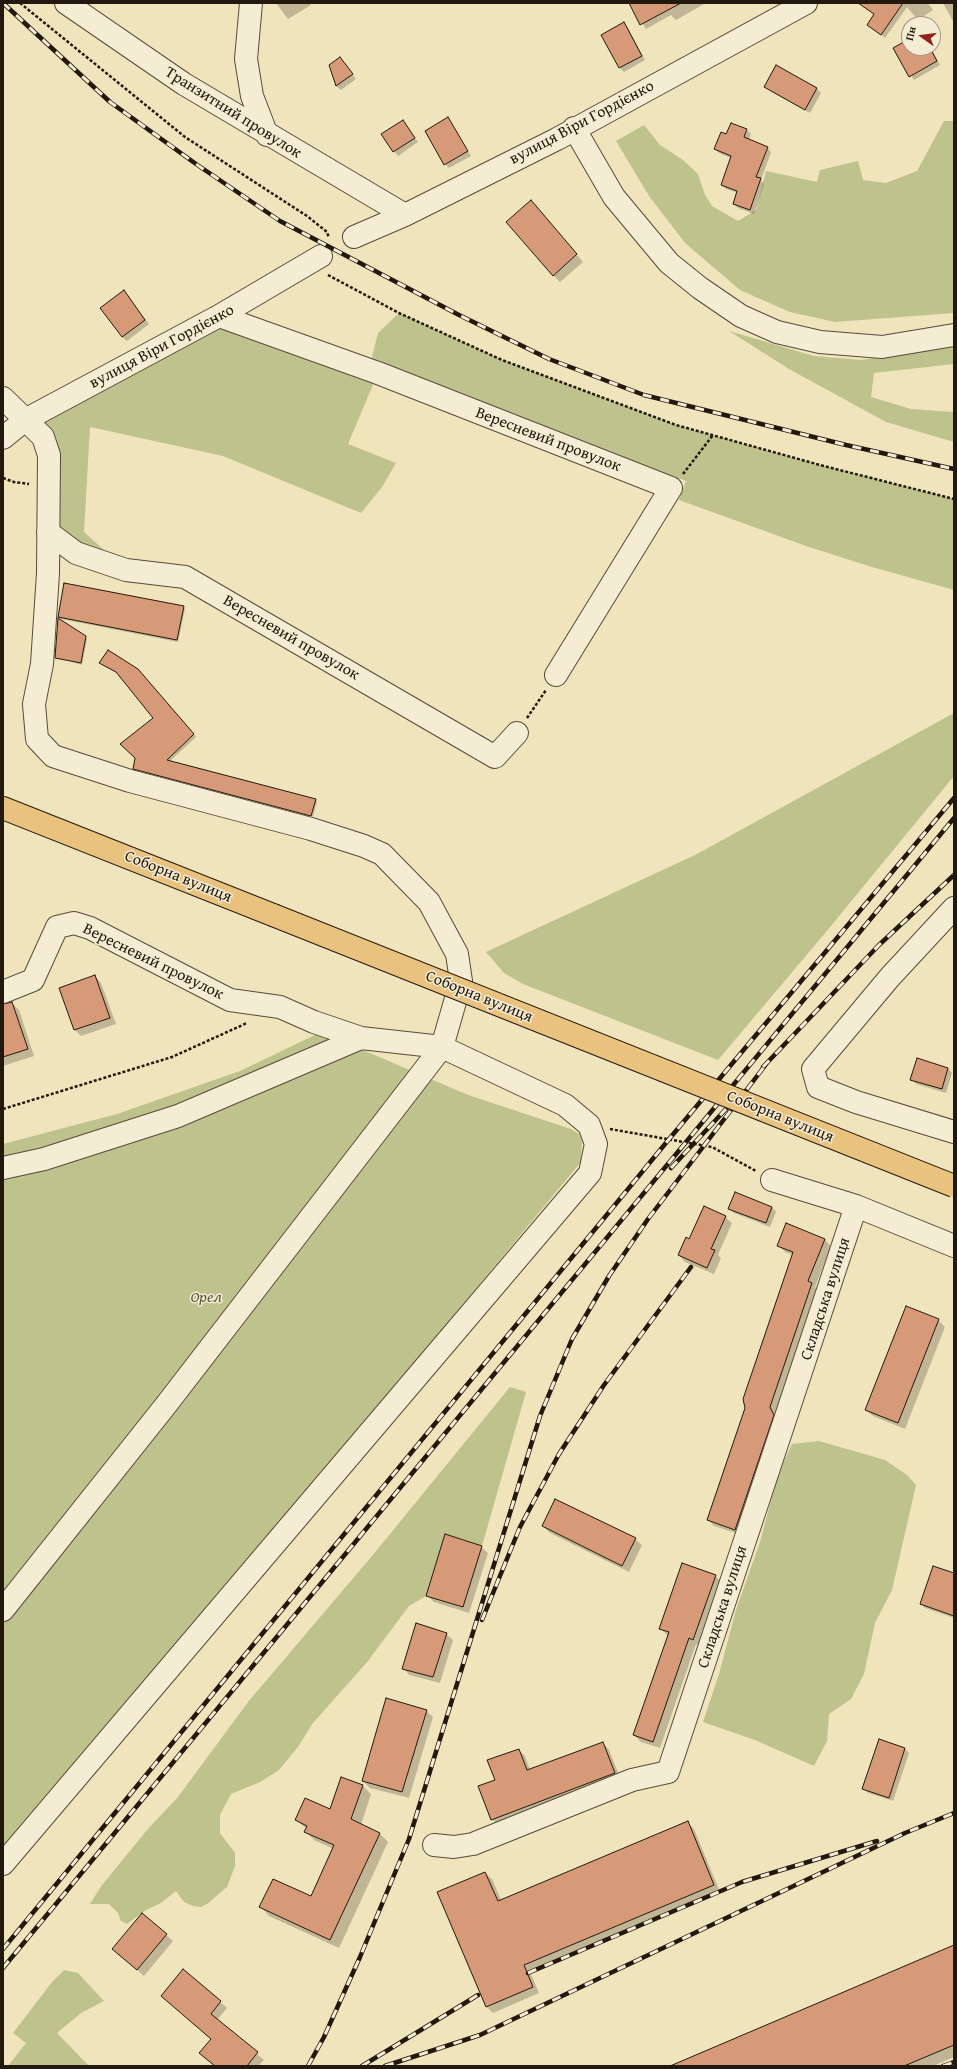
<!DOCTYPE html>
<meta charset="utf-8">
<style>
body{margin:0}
#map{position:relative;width:957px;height:2069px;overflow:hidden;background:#f0e4bc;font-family:"Gentium Book Plus",serif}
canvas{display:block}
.frame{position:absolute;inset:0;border:4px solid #23180d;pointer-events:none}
.north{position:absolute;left:901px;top:16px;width:40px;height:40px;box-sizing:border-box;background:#f5edd3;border:1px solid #a19884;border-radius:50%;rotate:284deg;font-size:11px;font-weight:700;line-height:16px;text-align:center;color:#23180d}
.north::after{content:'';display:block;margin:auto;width:14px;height:18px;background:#8f2418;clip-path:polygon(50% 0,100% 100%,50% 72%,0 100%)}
</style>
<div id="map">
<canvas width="957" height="2069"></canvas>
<div class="frame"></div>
<div class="north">Пн</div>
</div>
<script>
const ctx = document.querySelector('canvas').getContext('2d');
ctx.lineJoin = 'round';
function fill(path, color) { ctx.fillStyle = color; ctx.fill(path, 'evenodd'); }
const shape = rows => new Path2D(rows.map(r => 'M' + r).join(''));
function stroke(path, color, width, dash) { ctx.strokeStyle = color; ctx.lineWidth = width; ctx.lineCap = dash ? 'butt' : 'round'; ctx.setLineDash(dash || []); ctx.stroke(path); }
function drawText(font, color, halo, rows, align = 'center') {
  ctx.font = font + ' "Gentium Book Plus",serif'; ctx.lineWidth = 3; ctx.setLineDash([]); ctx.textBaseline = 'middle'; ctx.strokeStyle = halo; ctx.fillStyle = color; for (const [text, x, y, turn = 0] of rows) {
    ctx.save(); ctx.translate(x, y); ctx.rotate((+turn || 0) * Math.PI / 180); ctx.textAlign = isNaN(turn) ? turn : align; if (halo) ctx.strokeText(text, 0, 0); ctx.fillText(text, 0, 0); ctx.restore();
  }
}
fill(shape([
 [944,121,954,121,954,313,835,322,790,312,740,290,685,243,649,196,616,141,644,125,660,145,683,160,698,174,705,195,712,206,738,221,756,210,766,171,817,182,820,170,858,161,863,180,886,183,917,171],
 [399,313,502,360,676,425,820,465,954,499,954,590,872,567,809,547,679,500,686,481,371,361,378,333],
 [219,316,378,373,348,444,396,463,382,487,361,513,223,456,90,427,84,532,126,570,48,532,49,455,29,424],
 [729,331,814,356,861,360,954,347,954,364,874,373,871,397,911,409,954,412,954,442,886,422,789,369],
 [954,713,954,776,826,932,718,1060,523,984,504,973,486,952,695,855],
 [321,1032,468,1095,571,1129,579,1134,582,1141,581,1162,91,1752,3,1856,3,1144,117,1114,240,1071],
 [510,1387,526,1392,482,1546,445,1534,426,1596,409,1606,368,1661,313,1723,298,1747,279,1770,260,1782,231,1794,220,1815,220,1833,235,1853,235,1866,227,1887,207,1904,201,1907,193,1906,184,1902,176,1891,161,1903,146,1910,127,1924,121,1921,118,1913,109,1904,90,1904,102,1885,147,1830,178,1797,248,1702,372,1556],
 [819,1441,885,1460,907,1475,916,1485,892,1590,875,1623,864,1674,851,1699,829,1714,827,1741,814,1766,755,1740,703,1722,719,1674,736,1610,760,1542,778,1474,792,1444],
 [64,1970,78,1973,104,2001,81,2013,57,2033,89,2066,8,2066,26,2043,13,2033,52,1982]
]), '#bec28d');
fill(shape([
 [276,3,310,3,311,5,288,19],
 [630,3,706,3,676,20,671,15,646,29],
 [868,3,928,3,933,10,918,20,907,7,885,38,868,25,875,15,865,7],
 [943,3,954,3,954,23],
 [624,24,628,28,645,60,624,72,620,68],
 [909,40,909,48,931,48,940,65,914,80,894,48],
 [340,58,356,79,341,90,336,86,330,65],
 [777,67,817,89,821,93,810,113,770,91,766,87],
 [448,119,471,156,449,168,445,164],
 [403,121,418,142,398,156,382,135],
 [731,124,747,130,751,134,749,140,767,148,771,152,761,180,764,184,754,214,738,208,734,204,738,193,726,189,722,185,731,158,719,153,715,149,727,135],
 [538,208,583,262,560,282,553,275],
 [128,296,149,324,127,341,122,337],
 [183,607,185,609,178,642,61,619,59,617],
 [85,637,87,639,82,665,56,657],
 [101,663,139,672,196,737,169,762,315,800,317,801,313,817,136,770,134,768,154,718,118,674],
 [95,976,101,983,116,1024,81,1036,75,1030,60,988],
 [12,1003,19,1010,34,1056,3,1066,3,1006],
 [948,1068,952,1073,946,1093,916,1084,912,1080],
 [772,1207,776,1212,770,1227,734,1213,730,1209],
 [725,1217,732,1223,718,1255,721,1258,714,1274,685,1262,679,1255,690,1240],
 [824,1239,831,1246,815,1287,818,1290,742,1535,714,1526,708,1519,746,1408,793,1255,785,1252,779,1246],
 [938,1320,945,1327,905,1429,873,1416,866,1410],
 [543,1526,635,1539,642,1545,629,1572,550,1533],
 [481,1547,488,1553,469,1613,434,1602,427,1595],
 [954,1574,954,1618,925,1608,921,1604],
 [715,1576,722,1582,700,1646,696,1644,660,1748,641,1742,634,1735,668,1636,661,1629],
 [446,1634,453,1640,440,1683,409,1675,403,1668],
 [426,1711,433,1717,409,1798,370,1788,363,1781],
 [603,1743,609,1750,621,1780,499,1826,492,1819,496,1780,518,1750,525,1756,530,1770],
 [905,1749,909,1753,893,1801,868,1793,864,1789],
 [362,1785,371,1794,361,1825,380,1834,388,1842,339,1948,269,1916,261,1907,311,1898,334,1849,314,1840,306,1832,307,1829,296,1820,331,1811],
 [687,1822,694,1829,720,1892,530,1972,539,1993,493,2013,486,2006,485,1873,492,1879,501,1900],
 [142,1914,173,1941,144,1976,113,1949],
 [954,1946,954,2057,933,2066,672,2066],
 [183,1970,227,2008,217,2020,264,2060,258,2066,215,2066,207,2060,212,2039]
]), '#0003');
const building = shape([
 [629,3,681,3,640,25,629,3],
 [858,3,903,3,881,35,867,25,874,14,858,3],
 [624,22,642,56,619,68,601,35,624,22],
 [909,39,909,48,930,48,937,61,909,77,893,48,909,39],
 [340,57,353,74,336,86,329,65,340,57],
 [776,65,817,88,805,110,764,87,776,65],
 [448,117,468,151,444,165,425,131,448,117],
 [403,120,415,138,393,152,381,134,403,120],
 [731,123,747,129,744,137,768,147,756,177,761,178,750,210,733,204,737,191,721,185,731,156,714,149,721,132,726,134,731,123],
 [531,200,577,254,553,276,506,222,531,200],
 [124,290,145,320,122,337,100,308,124,290],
 [64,583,184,606,177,640,58,617,64,583],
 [58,618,86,636,81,663,55,658,58,618],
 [108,650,138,669,194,734,167,760,316,799,311,816,133,769,135,758,120,744,153,718,116,672,99,663,108,650],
 [95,975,110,1018,74,1030,59,988,95,975],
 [12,1002,28,1049,3,1057,3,1004,12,1002],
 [917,1058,948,1068,942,1089,910,1080,917,1058],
 [735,1192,772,1207,766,1223,728,1209,735,1192],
 [704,1206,726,1216,711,1249,715,1250,707,1268,678,1255,686,1237,689,1239,704,1206],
 [786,1223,825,1239,808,1281,812,1283,770,1407,774,1415,735,1530,707,1520,745,1408,743,1399,793,1252,777,1246,786,1223],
 [906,1306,939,1319,898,1423,865,1410,906,1306],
 [555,1499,636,1538,622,1566,542,1526,555,1499],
 [445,1534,482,1546,463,1607,426,1596,445,1534],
 [682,1563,716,1575,693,1640,689,1638,653,1742,633,1735,669,1632,659,1629,682,1563],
 [933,1566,954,1573,954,1616,920,1604,933,1566],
 [416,1623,447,1633,433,1677,402,1669,416,1623],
 [386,1698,427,1710,402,1792,362,1781,386,1698],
 [879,1739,905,1748,889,1798,862,1789,879,1739],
 [603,1742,615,1773,491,1820,478,1786,495,1780,487,1760,519,1749,527,1770,603,1742],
 [341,1777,363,1785,351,1819,380,1833,330,1940,259,1907,273,1879,311,1896,334,1845,304,1832,307,1826,295,1820,305,1798,330,1809,341,1777],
 [688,1821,714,1885,524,1965,533,1987,486,2007,437,1892,485,1872,498,1901,688,1821],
 [142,1913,167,1934,137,1970,112,1949,142,1913],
 [954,1945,954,2045,904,2066,670,2066,954,1945],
 [183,1969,221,2001,211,2014,258,2052,247,2066,215,2066,199,2053,211,2039,161,1996,183,1969]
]);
fill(building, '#d69a79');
stroke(building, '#23180d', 1);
const minor = shape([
 [66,3,184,84,405,215],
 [251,3,246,59,252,96,267,135],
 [574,128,614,197,669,263,700,288,741,316,777,332,820,342,882,347,954,335],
 [354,237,405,215,557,139,806,3],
 [219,316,378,373,671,488,556,675],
 [3,398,43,437,49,455,48,573,42,664,34,704,37,739,53,756,130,781,311,829,364,846,382,854,429,902,457,954,461,981,442,1047,166,1405,3,1610],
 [3,438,25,420,219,316,321,256],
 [48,532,76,553,126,570,185,577,495,757,517,733],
 [954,908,890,977,813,1069,818,1087,856,1102,954,1132],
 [3,992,33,980,57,927,74,923,90,928,230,1000,280,1007,314,1022,361,1038,442,1047,565,1105,589,1125,596,1144,590,1173,3,1864],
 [3,1168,44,1159,178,1116,361,1038],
 [772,1180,856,1206,954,1246],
 [434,1845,454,1847,473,1844,632,1780,668,1772,856,1206]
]);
const major = shape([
 [3,808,273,915]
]);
stroke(minor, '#564b39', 24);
stroke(major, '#23180d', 24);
stroke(shape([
 [20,3,185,137,307,216,327,232,329,238],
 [328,275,399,313,502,360,676,425,820,465,954,499],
 [683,474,713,435],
 [3,478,14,482,29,484],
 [527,718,546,690],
 [3,1109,172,1057,247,1023],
 [610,1129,712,1147,756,1171]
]), '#23180d', 2.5, [3, 2]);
stroke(minor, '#f5edd3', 22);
stroke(major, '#e8c27e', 22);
const rail = shape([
 [3,3,110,102,196,164,280,221,459,315,549,359,644,395,846,445,954,469],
 [763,1067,879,945,954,875],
 [671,1168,726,1109],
 [482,1620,520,1527,559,1454,604,1385,691,1267],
 [3,1949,670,1138,954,798],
 [3,1968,954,818],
 [528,1973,742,1882,877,1841],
 [308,2066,324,2037,360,1957,409,1839,540,1416,572,1339,609,1276,648,1219,767,1063],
 [362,2066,478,1995],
 [385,2066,480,2035,905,1833,954,1813],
 [943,2066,954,2062]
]);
stroke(rail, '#23180d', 4.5);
stroke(rail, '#f5edd3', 3, [9]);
const majorBridge = shape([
 [273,915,954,1186]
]);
stroke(majorBridge, '#23180d', 24, []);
stroke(majorBridge, '#e8c27e', 22);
drawText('16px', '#23180d', '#f5edd3', [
 ["Транзитний провулок",233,113,32],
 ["вулиця Віри Гордієнко",582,123,-28],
 ["вулиця Віри Гордієнко",162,347,-28],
 ["Вересневий провулок",548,440,21],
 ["Вересневий провулок",291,638,30],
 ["Соборна вулиця",178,877,22],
 ["Вересневий провулок",153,962,26],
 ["Соборна вулиця",479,997,22],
 ["Соборна вулиця",780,1117,22],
 ["Складська вулиця",826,1299,-72],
 ["Складська вулиця",723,1607,-72]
]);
drawText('italic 16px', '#59543a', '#f5edd3', [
 ["Орел",206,1298]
]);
</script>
